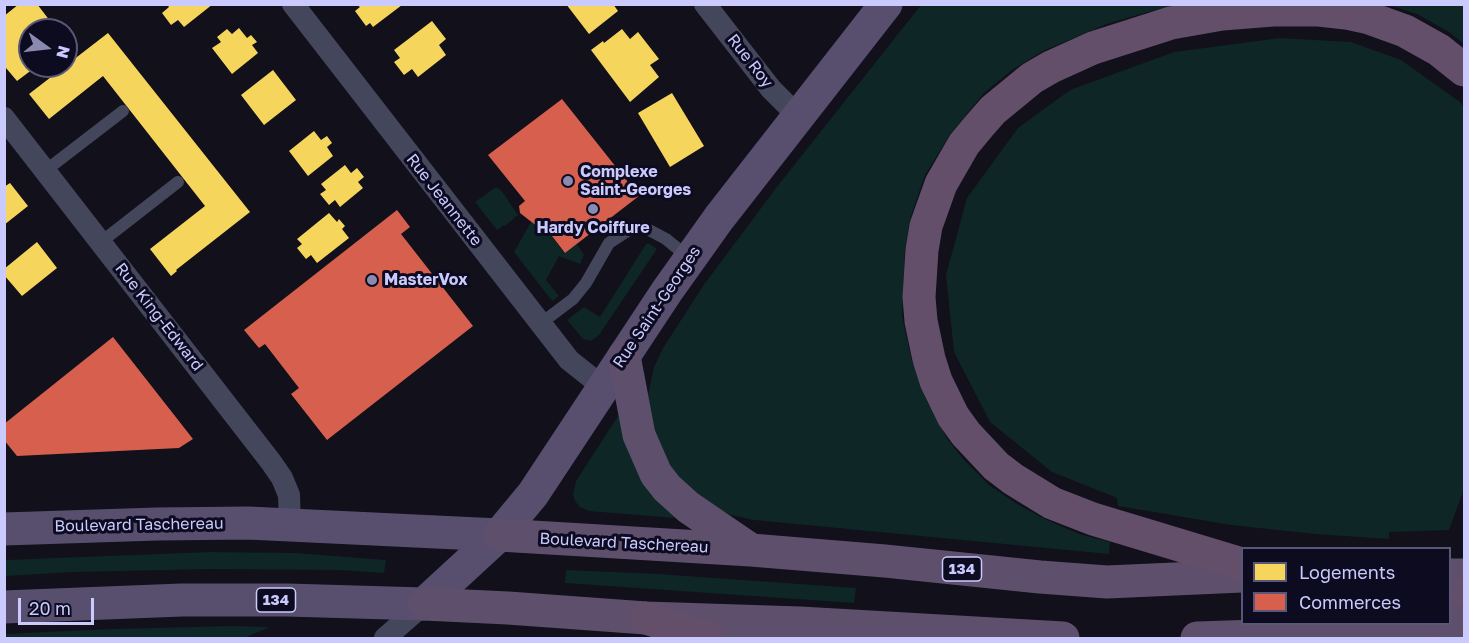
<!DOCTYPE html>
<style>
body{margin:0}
#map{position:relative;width:1469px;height:643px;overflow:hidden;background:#11101b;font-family:"Golos Text",sans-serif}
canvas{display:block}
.frame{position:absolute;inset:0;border:6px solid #cbcaff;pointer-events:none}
.legend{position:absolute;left:1241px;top:547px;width:210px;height:78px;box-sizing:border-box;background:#0d0b20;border:2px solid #595779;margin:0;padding:8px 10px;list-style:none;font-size:18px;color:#cbcaff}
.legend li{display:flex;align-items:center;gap:12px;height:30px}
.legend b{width:30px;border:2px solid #595779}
.north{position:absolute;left:18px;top:18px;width:60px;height:60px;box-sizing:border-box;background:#0d0b20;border:2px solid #595779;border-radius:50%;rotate:105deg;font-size:16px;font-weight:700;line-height:24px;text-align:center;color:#cbcaff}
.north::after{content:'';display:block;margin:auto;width:21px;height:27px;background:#8a89af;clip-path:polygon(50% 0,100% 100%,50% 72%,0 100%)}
.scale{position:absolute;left:18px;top:598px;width:76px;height:27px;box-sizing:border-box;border:3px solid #cbcaff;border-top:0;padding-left:8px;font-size:18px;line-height:21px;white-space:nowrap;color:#cbcaff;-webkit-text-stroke:4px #0d0b20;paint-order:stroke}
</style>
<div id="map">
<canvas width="1469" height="643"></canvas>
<div class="frame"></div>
<ul class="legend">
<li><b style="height:16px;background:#f6d55c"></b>Logements</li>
<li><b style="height:16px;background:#d6604d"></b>Commerces</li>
</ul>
<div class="north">N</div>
<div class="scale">20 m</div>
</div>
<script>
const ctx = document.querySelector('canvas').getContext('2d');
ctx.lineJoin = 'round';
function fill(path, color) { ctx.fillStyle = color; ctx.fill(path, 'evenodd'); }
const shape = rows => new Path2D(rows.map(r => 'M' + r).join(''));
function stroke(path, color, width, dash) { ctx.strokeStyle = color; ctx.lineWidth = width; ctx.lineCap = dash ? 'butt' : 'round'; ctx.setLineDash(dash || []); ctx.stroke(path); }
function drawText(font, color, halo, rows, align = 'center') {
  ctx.font = font + ' "Golos Text",sans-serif'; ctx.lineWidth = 6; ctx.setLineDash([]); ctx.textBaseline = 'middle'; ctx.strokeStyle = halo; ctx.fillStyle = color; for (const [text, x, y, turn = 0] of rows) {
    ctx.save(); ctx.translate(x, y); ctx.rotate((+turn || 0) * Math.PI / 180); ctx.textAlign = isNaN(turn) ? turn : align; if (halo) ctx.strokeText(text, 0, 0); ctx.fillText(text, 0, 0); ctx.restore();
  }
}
fill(shape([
 [921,5,1182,5,1151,11,1107,24,1043,51,1012,70,984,93,951,133,925,175,911,216,905,248,902,316,912,362,927,401,946,437,964,460,989,485,1017,504,1045,519,1079,534,1110,542,1109,554,754,520,731,515,711,506,675,480,653,440,648,395,654,367,663,348,703,286,776,188],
 [1389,5,1464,5,1464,44,1449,32,1417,14],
 [1280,38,1351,42,1401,60,1460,102,1464,108,1464,489,1449,530,1389,532,1389,539,1315,534,1231,525,1118,506,1117,498,1052,472,990,422,954,352,946,275,967,198,1018,128,1070,90,1174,52],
 [496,187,501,190,518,215,505,226,504,225,497,230,475,202],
 [531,222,538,227,542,223,564,253,577,244,584,255,580,264,559,256,546,280,559,296,552,301,514,252],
 [646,244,650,244,657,249,599,335,591,341,583,339,567,320,584,307,600,317],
 [620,413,677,511,674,518,589,511,580,507,575,501,573,494,576,481],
 [210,552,296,553,386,560,384,573,340,570,210,569,74,572,5,576,5,560],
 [566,570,658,574,856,588,854,603,565,583],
 [233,626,270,627,244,638,5,638,5,634,112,629]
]), '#0e2625');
fill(shape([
 [19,4,37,4,57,30,30,30,30,66,37,66,17,81,6,68,4,70,4,16],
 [167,4,213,4,184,27,178,20,171,25,162,13,169,7],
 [566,4,613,4,618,11,589,34],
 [357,5,402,5,373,27,370,23,366,26,355,11,360,7],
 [432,21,446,39,439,45,446,55,418,77,412,69,404,75,394,62,400,58,394,50],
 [239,28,247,38,251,35,257,42,252,45,258,53,232,74,212,48,221,42,217,37,227,29,232,34],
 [622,29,630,39,638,32,659,59,650,65,659,77,630,102,591,50,603,41,604,43],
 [108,33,250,212,176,270,177,271,171,276,150,249,205,206,103,76,49,119,29,94],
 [273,70,296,100,264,125,241,95],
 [672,93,704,146,670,167,638,113],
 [314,131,321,140,327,136,332,143,327,147,333,156,308,176,289,151],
 [345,165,351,173,357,168,364,177,358,182,363,188,340,207,335,200,329,205,320,194,326,190,321,184],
 [10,183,28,206,4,225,4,187],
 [329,213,337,222,339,219,345,226,342,229,349,238,317,263,311,255,306,259,297,248,302,244,297,239],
 [37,242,57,268,22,296,4,275,4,269]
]), '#f6d55c');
fill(shape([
 [562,99,639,196,565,253,542,223,538,227,520,213,519,206,525,201,488,155],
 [397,210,410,227,401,234,473,326,327,440,291,394,299,388,265,344,259,348,244,330],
 [113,337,193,439,179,448,17,456,4,440,4,424]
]), '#d6604d');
stroke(shape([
 [45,171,123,111],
 [101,242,178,182],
 [540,324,573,299,586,283,609,243,632,228,642,227,649,230,666,239,689,258]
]), '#44465c', 12);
stroke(shape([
 [293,4,569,360,603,387],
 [705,4,771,89,798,116],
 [4,118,271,462,282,478,289,495,290,525],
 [385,638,424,604]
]), '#44465c', 22);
stroke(shape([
 [4,529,157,524,248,523,499,535],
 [4,607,182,600,287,600,424,604,499,535,533,494,667,291,719,218,886,4]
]), '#584f6f', 33);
stroke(shape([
 [624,356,639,435,656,474,667,488,688,507,751,550],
 [499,535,751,550,885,561,1040,577,1107,582,1242,576],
 [1450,575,1464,575],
 [424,604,508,608,646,618,800,623,1063,638],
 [1197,638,1318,634,1446,624]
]), '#5e4f6c', 33);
stroke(shape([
 [1242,564,1093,519,1052,503,1013,479,996,466,966,434,953,416,936,381,929,359,921,321,919,297,922,250,926,226,941,184,964,144,979,126,993,110,1032,78,1051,67,1093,48,1171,23,1222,14,1273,10,1319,10,1346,13,1369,18,1405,31,1439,50,1464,70],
 [646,618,709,638],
 [1449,638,1464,596]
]), '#644f6a', 33);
stroke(shape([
 [1450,623,1464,622]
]), '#5e4f6c', 33);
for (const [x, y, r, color] of [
 [568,181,6,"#8a89af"],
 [593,209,6,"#8a89af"],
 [372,280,6,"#8a89af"]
]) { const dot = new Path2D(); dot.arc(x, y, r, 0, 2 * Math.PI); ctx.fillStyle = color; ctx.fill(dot); stroke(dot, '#0d0b20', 2); }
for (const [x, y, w] of [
 [962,569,39],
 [276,600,39]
]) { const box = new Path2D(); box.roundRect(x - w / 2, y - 12, w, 24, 4.5); ctx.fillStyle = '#0d0b20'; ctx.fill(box); stroke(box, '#cbcaff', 1.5); }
drawText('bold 15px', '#cbcaff', null, [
 ["134",962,569],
 ["134",276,600]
]);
drawText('16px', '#cbcaff', '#0d0b20', [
 ["Rue Roy",750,61,52],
 ["Rue Jeannette",444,200,52],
 ["Rue Saint-Georges",657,307,-56],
 ["Rue King-Edward",159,317,52],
 ["Boulevard Taschereau",139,525,-1],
 ["Boulevard Taschereau",624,543,3]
]);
drawText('bold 16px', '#cbcaff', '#0d0b20', [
 ["Complexe",580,172],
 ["Saint-Georges",580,190],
 ["Hardy Coiffure",593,228,"center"],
 ["MasterVox",384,280]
], 'left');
</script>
